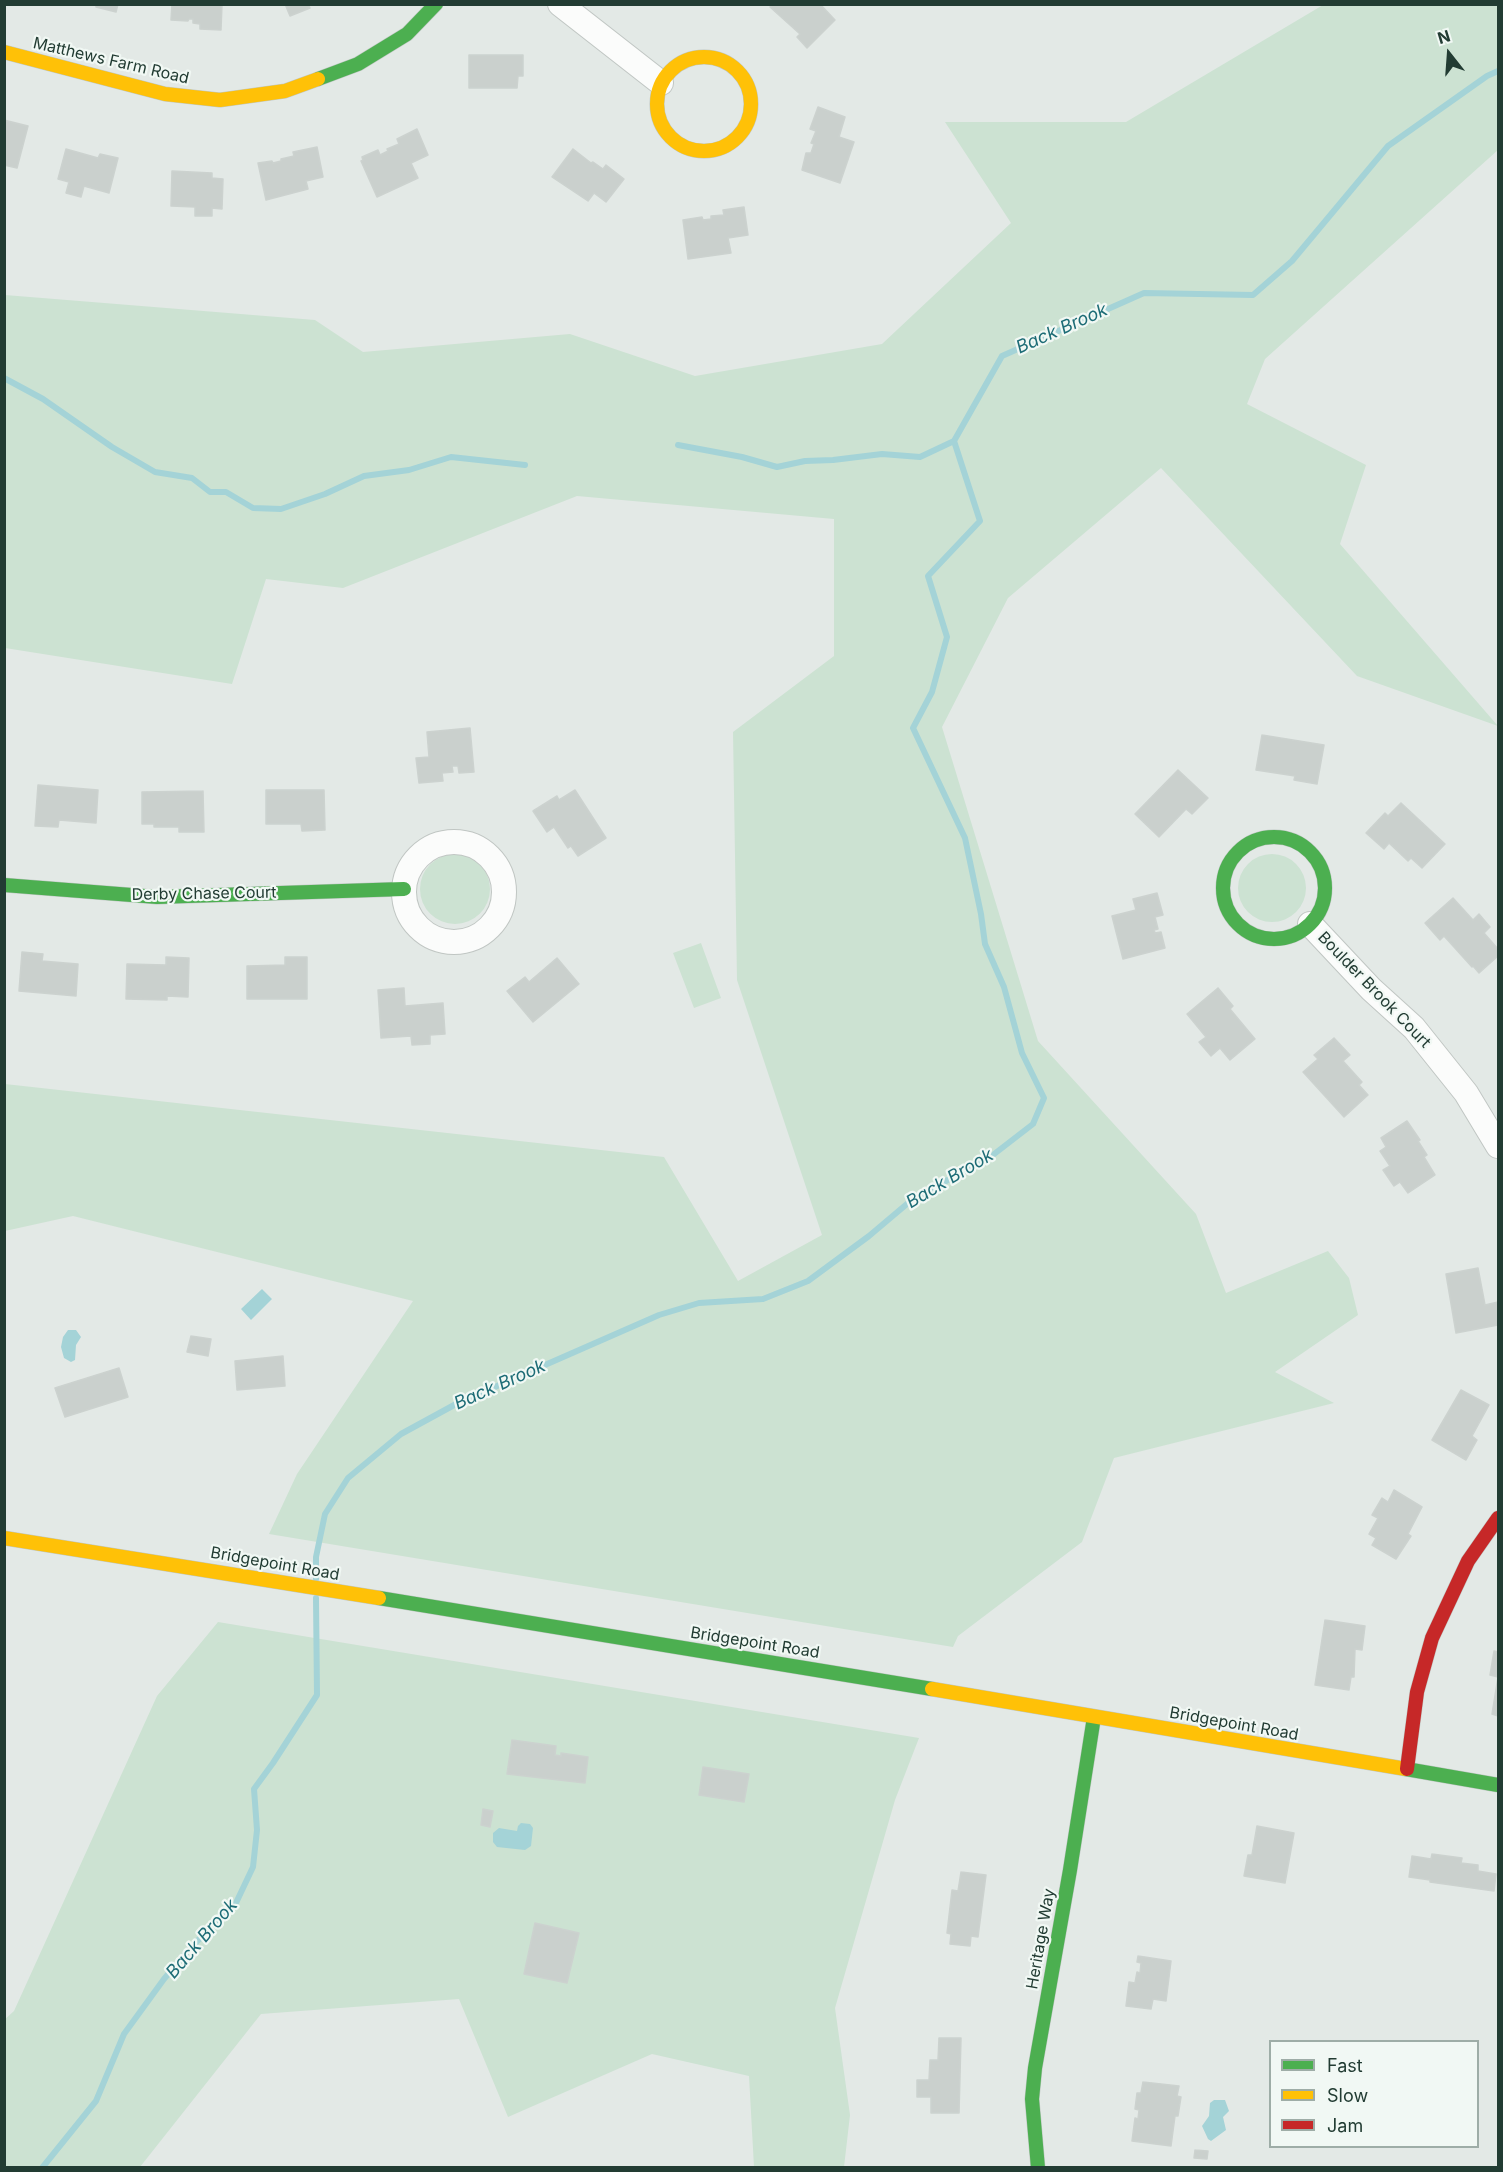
<!DOCTYPE html>
<style>
body{margin:0}
#map{position:relative;width:1503px;height:2172px;overflow:hidden;background:#e3e9e6;font-family:Inter,sans-serif}
canvas{display:block}
.frame{position:absolute;inset:0;border:6px solid #223c33;pointer-events:none}
.legend{position:absolute;left:1269px;top:2040px;width:210px;height:108px;box-sizing:border-box;background:#f1f8f4;border:2px solid #9eada7;margin:0;padding:8px 10px;list-style:none;font-size:18px;color:#223c33}
.legend li{display:flex;align-items:center;gap:12px;height:30px}
.legend b{width:30px;border:2px solid #9eada7}
.north{position:absolute;left:1419px;top:24px;width:60px;height:60px;-webkit-text-stroke:4px #f1f8f4;paint-order:stroke;rotate:343deg;font-size:16px;font-weight:700;line-height:24px;text-align:center;color:#223c33}
.north::after{content:'';display:block;margin:auto;width:21px;height:27px;background:#223c33;clip-path:polygon(50% 0,100% 100%,50% 72%,0 100%)}
</style>
<div id="map">
<canvas width="1503" height="2172"></canvas>
<div class="frame"></div>
<ul class="legend">
<li><b style="height:8px;background:#4caf50"></b>Fast</li>
<li><b style="height:8px;background:#ffc107"></b>Slow</li>
<li><b style="height:8px;background:#c62828"></b>Jam</li>
</ul>
<div class="north">N</div>
</div>
<script>
const ctx = document.querySelector('canvas').getContext('2d');
ctx.lineJoin = 'round';
function fill(path, color) { ctx.fillStyle = color; ctx.fill(path, 'evenodd'); }
const shape = rows => new Path2D(rows.map(r => 'M' + r).join(''));
function stroke(path, color, width, dash) { ctx.strokeStyle = color; ctx.lineWidth = width; ctx.lineCap = dash ? 'butt' : 'round'; ctx.setLineDash(dash || []); ctx.stroke(path); }
function drawText(font, color, halo, rows, align = 'center') {
  ctx.font = font + ' Inter,sans-serif'; ctx.lineWidth = 4.5; ctx.setLineDash([]); ctx.textBaseline = 'middle'; ctx.strokeStyle = halo; ctx.fillStyle = color; for (const [text, x, y, turn = 0] of rows) {
    ctx.save(); ctx.translate(x, y); ctx.rotate((+turn || 0) * Math.PI / 180); ctx.textAlign = isNaN(turn) ? turn : align; if (halo) ctx.strokeText(text, 0, 0); ctx.fillText(text, 0, 0); ctx.restore();
  }
}
fill(shape([
 [1323,5,1498,5,1498,150,1265,359,1247,404,1366,465,1340,544,1498,726,1357,676,1161,468,1008,598,942,727,1038,1041,1196,1214,1226,1293,1328,1251,1349,1278,1358,1315,1275,1372,1334,1403,1114,1458,1082,1542,958,1636,953,1647,269,1534,297,1474,413,1301,73,1216,5,1231,5,1084,664,1157,738,1281,822,1235,737,980,733,732,834,656,834,519,577,496,343,588,266,579,232,684,5,648,5,295,315,320,363,352,570,334,695,376,882,344,1011,223,945,122,1126,122],
 '420 889a35 35 0 1 1 70 0a35 35 0 1 1-70 0Z',
 '1238 888a34 34 0 1 1 68 0a34 34 0 1 1-68 0Z',
 [701,943,721,998,694,1008,673,953],
 [218,1622,919,1738,895,1800,835,2008,850,2115,844,2167,754,2167,749,2076,652,2054,508,2117,459,1999,261,2014,140,2167,5,2167,4,2020,14,2011,157,1696]
]), '#cce2d2');
fill(shape([
 [262,1289,272,1299,251,1320,241,1309],
 [68,1330,76,1330,81,1337,76,1345,75,1360,71,1362,64,1358,61,1347,63,1337],
 [521,1823,530,1824,533,1828,531,1846,525,1850,497,1847,493,1842,493,1833,499,1828,517,1831,518,1826],
 [1214,2100,1225,2100,1229,2111,1223,2117,1226,2130,1211,2141,1208,2139,1202,2126,1209,2116,1210,2103]
]), '#a4d3d7');
stroke(shape([
 [4,378,43,399,112,447,155,472,192,478,210,492,226,492,253,508,281,509,325,494,364,476,409,470,451,457,525,465],
 [678,445,742,457,777,467,805,461,833,460,882,454,920,457,954,441],
 [316,1579,316,1557,325,1514,348,1478,401,1434,456,1404,659,1315,699,1303,763,1299,808,1281,869,1236,914,1198,989,1158,1033,1124,1044,1098,1022,1053,1004,987,985,944,981,914,965,838,913,728,932,692,947,637,928,576,980,521,954,441,1002,356,1144,293,1253,295,1292,261,1388,146,1487,76,1498,71],
 [42,2168,96,2101,124,2034,164,1979,192,1946,235,1905,253,1867,257,1830,254,1789,273,1763,317,1695,316,1598]
]), '#a4d3d7', 6);
const building = shape([
 [94,4,118,4,116,12,96,7,96,5,94,4],
 [172,4,222,4,221,30,200,29,200,24,193,23,193,19,189,19,188,21,171,20,172,4],
 [285,4,308,4,310,8,290,16,285,4],
 [773,4,820,4,835,20,807,48,797,37,800,34,770,7,773,4],
 [469,55,523,55,523,76,518,76,517,88,469,88,469,55],
 [818,107,845,117,839,137,854,142,840,183,802,170,806,153,811,153,814,144,811,143,816,131,810,129,818,107],
 [4,120,28,126,17,168,4,165,4,120],
 [417,129,428,155,411,163,418,178,377,197,361,161,363,160,362,157,378,150,380,155,388,151,387,149,399,144,397,139,417,129],
 [317,147,323,177,306,181,308,189,266,200,258,163,272,161,273,163,281,161,281,159,294,156,293,152,317,147],
 [66,149,98,158,100,154,118,158,109,193,84,186,81,197,66,193,69,182,58,179,66,149],
 [573,149,591,163,593,162,603,169,606,165,624,179,606,202,594,193,588,201,552,177,573,149],
 [172,171,212,173,212,178,223,179,222,209,212,208,212,216,195,216,195,207,171,206,172,171],
 [744,207,748,235,728,238,731,253,688,259,683,220,702,217,703,220,711,219,711,216,724,215,723,210,744,207],
 [470,728,474,772,459,773,458,766,452,766,453,772,442,773,443,781,419,783,416,758,429,757,427,732,470,728],
 [1262,735,1324,745,1317,784,1294,780,1295,776,1256,770,1262,735],
 [1178,770,1208,798,1192,814,1186,809,1159,837,1135,814,1178,770],
 [38,785,98,790,96,823,59,820,58,827,35,826,38,785],
 [266,790,324,790,325,830,302,831,301,824,266,824,266,790],
 [575,790,606,838,578,856,571,846,568,848,554,827,547,832,533,811,557,796,559,800,575,790],
 [203,791,204,832,179,832,179,827,154,827,154,824,142,824,142,792,203,791],
 [1401,803,1445,844,1422,868,1411,858,1408,861,1389,843,1384,849,1366,833,1385,813,1388,816,1401,803],
 [1157,893,1163,915,1155,917,1158,929,1154,930,1155,933,1161,932,1165,948,1123,959,1112,916,1136,910,1133,899,1157,893],
 [1453,898,1473,920,1479,914,1490,927,1484,933,1498,949,1498,956,1479,973,1473,966,1472,967,1444,936,1440,940,1425,923,1453,898],
 [22,952,43,954,42,961,78,964,76,996,19,991,22,952],
 [166,957,189,958,188,997,167,996,167,1000,126,999,127,964,166,965,166,957],
 [285,957,307,957,307,999,247,999,247,966,285,965,285,957],
 [557,958,579,984,533,1022,507,991,525,977,529,982,557,958],
 [404,988,405,1006,443,1003,445,1034,430,1035,430,1044,412,1045,411,1036,381,1038,378,990,404,988],
 [1218,988,1233,1006,1230,1009,1255,1039,1230,1060,1220,1048,1211,1056,1199,1042,1206,1037,1187,1014,1218,988],
 [1334,1038,1350,1055,1343,1061,1362,1082,1359,1085,1368,1095,1344,1117,1303,1072,1318,1059,1314,1055,1334,1038],
 [1407,1121,1420,1140,1418,1141,1427,1155,1424,1157,1435,1175,1408,1193,1400,1182,1394,1186,1383,1170,1390,1166,1380,1151,1386,1147,1381,1138,1407,1121],
 [1478,1268,1485,1305,1498,1302,1498,1325,1456,1333,1446,1274,1478,1268],
 [191,1336,211,1339,208,1356,187,1352,191,1336],
 [283,1356,285,1386,237,1390,235,1361,283,1356],
 [119,1368,128,1397,65,1417,55,1388,119,1368],
 [1461,1390,1489,1405,1472,1436,1477,1440,1466,1460,1432,1440,1461,1390],
 [1394,1490,1422,1507,1408,1534,1411,1536,1396,1559,1372,1545,1376,1538,1369,1534,1378,1518,1372,1515,1382,1498,1388,1502,1394,1490],
 [1325,1620,1365,1626,1362,1650,1355,1649,1354,1677,1351,1677,1349,1690,1315,1685,1325,1620],
 [1494,1651,1498,1652,1498,1716,1492,1714,1498,1677,1490,1675,1494,1651],
 [512,1740,556,1746,555,1755,561,1756,561,1753,588,1757,585,1783,507,1774,512,1740],
 [703,1767,749,1774,744,1802,699,1795,703,1767],
 [483,1809,493,1811,490,1827,481,1825,483,1809],
 [1257,1826,1294,1833,1285,1883,1244,1876,1248,1855,1252,1855,1257,1826],
 [1432,1854,1462,1858,1461,1863,1478,1865,1478,1871,1496,1874,1494,1891,1430,1882,1430,1880,1409,1877,1412,1856,1431,1859,1432,1854],
 [961,1872,986,1875,978,1937,971,1936,970,1946,950,1944,951,1934,947,1933,952,1890,958,1891,961,1872],
 [535,1923,579,1933,567,1983,524,1974,535,1923],
 [1138,1956,1171,1961,1166,2001,1153,1999,1151,2009,1126,2006,1129,1982,1135,1983,1137,1972,1140,1973,1141,1963,1137,1962,1138,1956],
 [939,2038,961,2038,959,2113,931,2113,931,2097,917,2097,917,2080,929,2080,930,2060,938,2060,939,2038],
 [1143,2082,1179,2086,1177,2096,1181,2097,1178,2116,1175,2116,1171,2146,1132,2141,1135,2118,1138,2119,1139,2110,1135,2109,1137,2093,1141,2093,1143,2082],
 [1195,2150,1208,2151,1207,2159,1194,2158,1195,2150]
]);
fill(building, '#cad0cd');
stroke(building, '#ccd2cf', 1.5);
const street = shape([
 [560,4,661,83],
 '404 892a50 50 0 1 1 100 0a50 50 0 1 1-100 0Z',
 [1310,924,1371,989,1414,1028,1466,1093,1498,1146]
]);
const fast = shape([
 [318,79,358,64,407,34,436,4],
 '1223 888a51 51 0 1 1 102 0a51 51 0 1 1-102 0Z',
 [4,885,157,897,404,889],
 [379,1598,932,1689],
 [1406,1769,1498,1785],
 [1038,2168,1032,2099,1035,2068,1070,1870,1094,1717]
]);
const slow = shape([
 [4,52,165,94,220,100,285,91,318,79],
 '657 104a47 47 0 1 1 94 0a47 47 0 1 1-94 0Z',
 [4,1538,379,1598],
 [932,1689,1406,1769]
]);
const jam = shape([
 [1407,1769,1417,1692,1432,1638,1468,1561,1498,1518]
]);
stroke(street, '#c0c6c3', 26);
stroke(fast, '#bfc7c3', 15);
stroke(slow, '#bfc7c3', 15);
stroke(jam, '#bfc7c3', 15);
stroke(street, '#fbfcfb', 24);
stroke(fast, '#4caf50', 14);
stroke(slow, '#ffc107', 14);
stroke(jam, '#c62828', 14);
drawText('16px', '#223c33', '#f1f8f4', [
 ["Matthews Farm Road",111,61,13],
 ["Derby Chase Court",204,894,-1],
 ["Boulder Brook Court",1374,990,46],
 ["Bridgepoint Road",275,1564,10],
 ["Bridgepoint Road",755,1643,9],
 ["Bridgepoint Road",1234,1724,10],
 ["Heritage Way",1041,1939,-80]
]);
drawText('italic 18px', '#1d6c76', '#f1f8f4', [
 ["Back Brook",1062,329,-24],
 ["Back Brook",950,1179,-31],
 ["Back Brook",500,1385,-24],
 ["Back Brook",202,1939,-49]
]);
</script>
